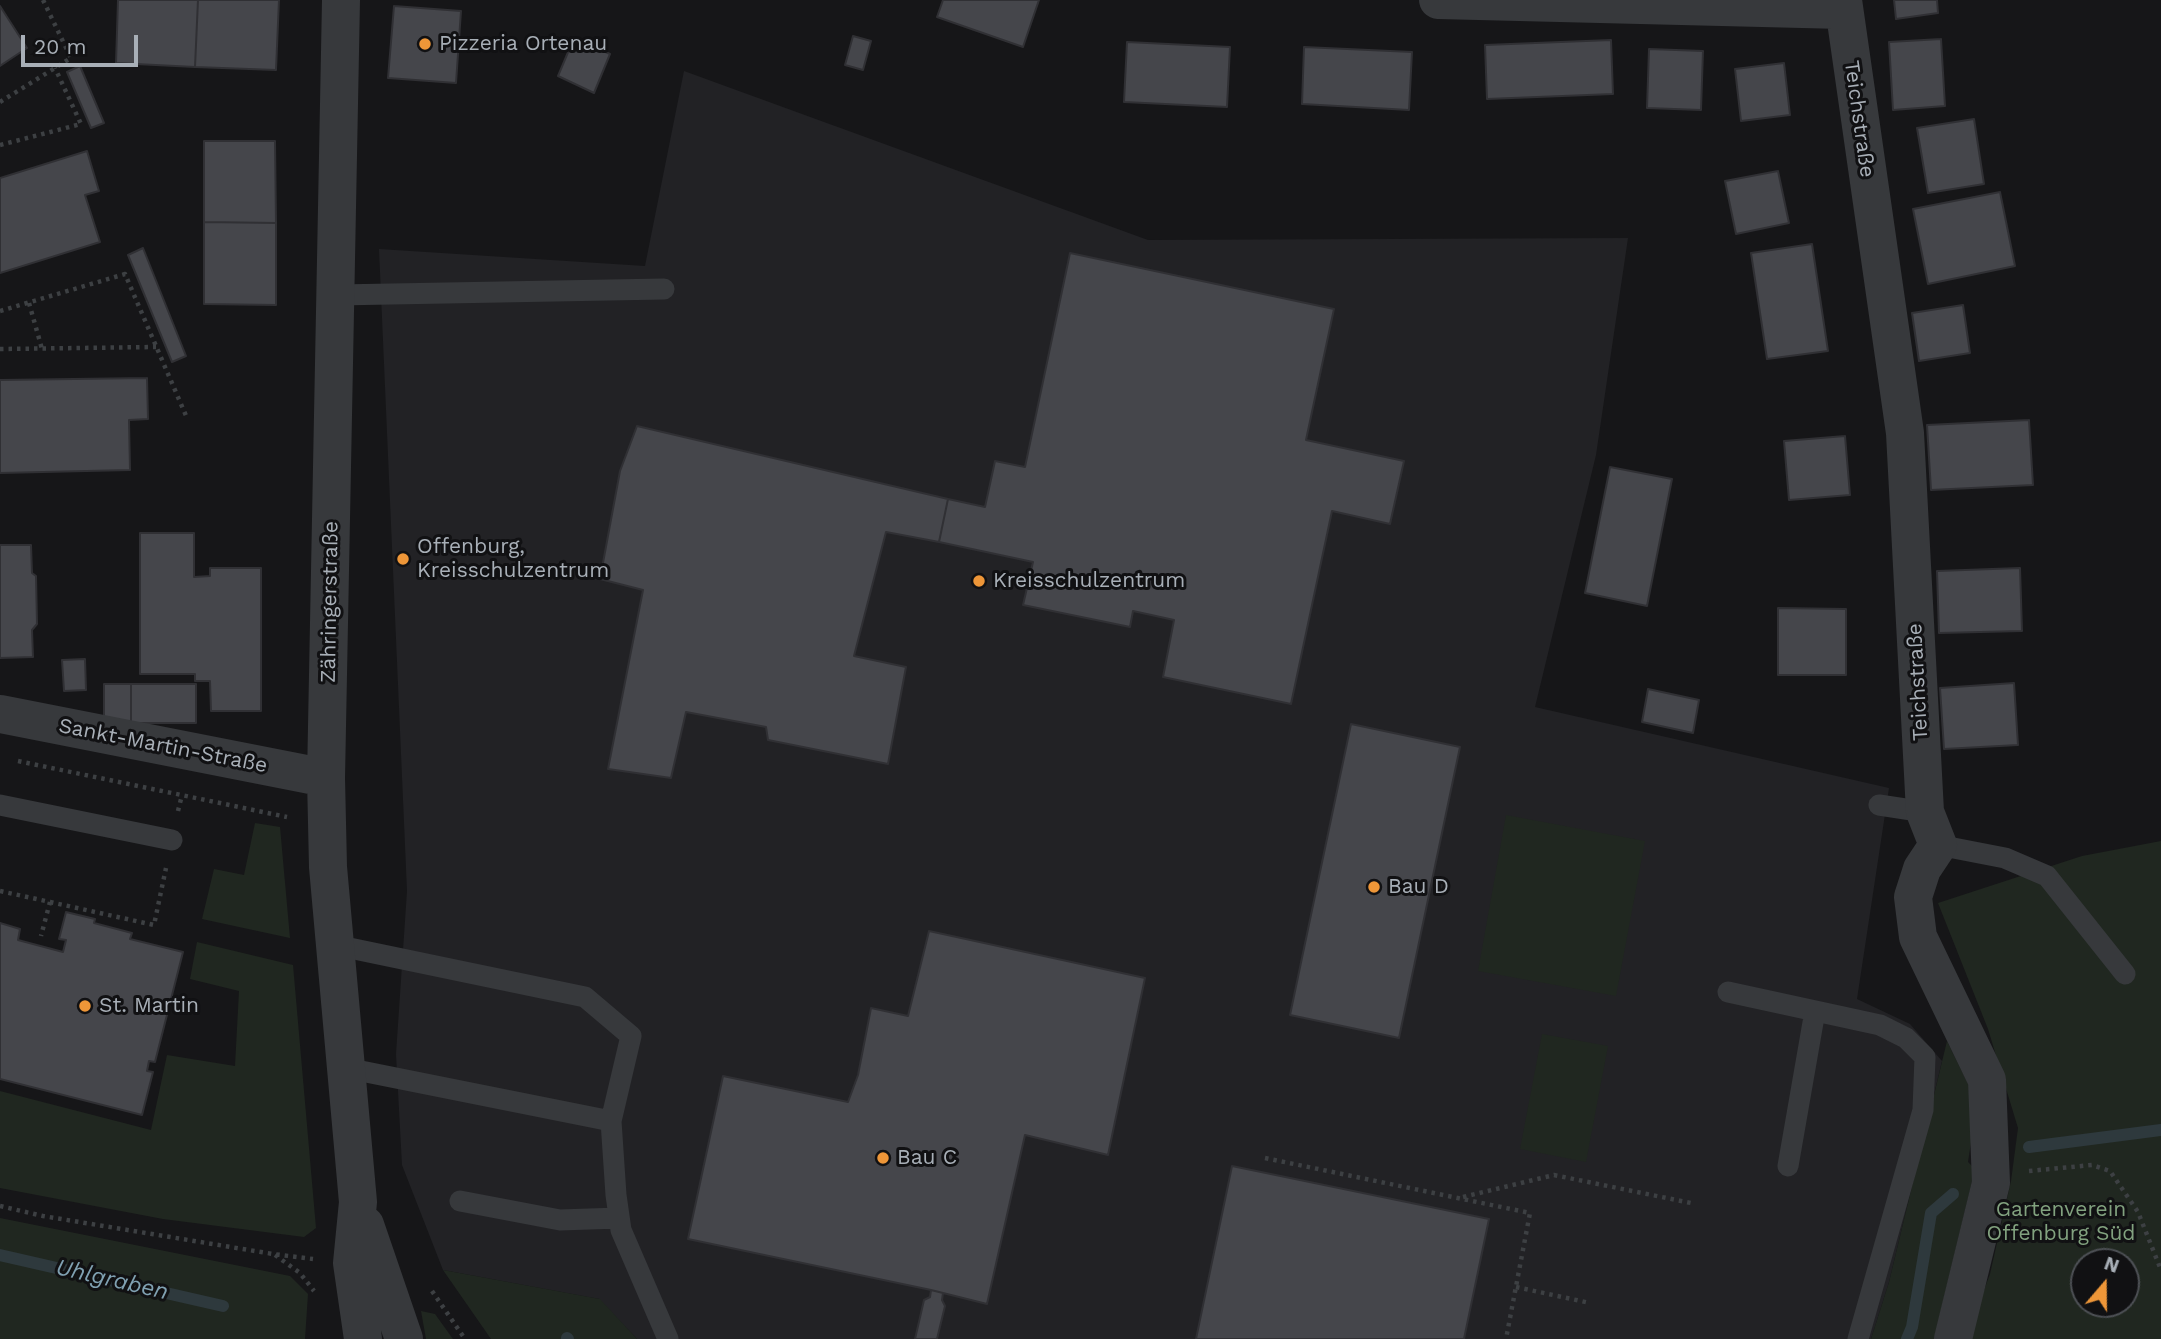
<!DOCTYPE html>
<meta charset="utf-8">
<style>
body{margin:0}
#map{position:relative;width:2161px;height:1339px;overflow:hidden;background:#161618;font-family:"Work Sans",sans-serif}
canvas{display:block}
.north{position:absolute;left:2070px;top:1248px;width:70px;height:70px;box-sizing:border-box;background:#111113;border:2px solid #4d5055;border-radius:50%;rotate:20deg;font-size:19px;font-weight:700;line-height:28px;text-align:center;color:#a8afb7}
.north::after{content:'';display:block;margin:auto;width:24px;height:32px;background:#ee9638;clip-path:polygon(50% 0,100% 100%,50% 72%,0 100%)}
.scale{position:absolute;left:21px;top:35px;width:117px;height:32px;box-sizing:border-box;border:4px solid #a8afb7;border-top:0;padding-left:9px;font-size:21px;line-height:24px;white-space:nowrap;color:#a8afb7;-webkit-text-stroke:5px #111113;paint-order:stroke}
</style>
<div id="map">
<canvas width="2161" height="1339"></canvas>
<div class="north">N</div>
<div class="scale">20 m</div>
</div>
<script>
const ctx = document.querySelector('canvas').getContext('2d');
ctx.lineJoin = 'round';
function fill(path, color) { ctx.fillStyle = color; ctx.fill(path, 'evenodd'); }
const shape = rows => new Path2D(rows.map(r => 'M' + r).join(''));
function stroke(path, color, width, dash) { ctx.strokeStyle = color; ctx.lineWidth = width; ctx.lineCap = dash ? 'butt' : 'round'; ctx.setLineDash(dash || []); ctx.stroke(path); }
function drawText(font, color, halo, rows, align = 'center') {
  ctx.font = font + ' "Work Sans",sans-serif'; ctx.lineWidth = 6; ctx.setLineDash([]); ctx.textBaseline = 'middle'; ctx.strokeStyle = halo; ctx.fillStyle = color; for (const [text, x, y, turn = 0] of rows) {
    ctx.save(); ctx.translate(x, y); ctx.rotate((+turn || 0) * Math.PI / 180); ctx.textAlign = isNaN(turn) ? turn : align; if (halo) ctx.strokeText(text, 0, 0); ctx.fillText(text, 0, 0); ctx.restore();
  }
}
fill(shape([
 [684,71,1148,240,1628,238,1596,455,1535,707,1889,788,1857,999,1910,1024,1942,1061,1889,1282,1871,1339,637,1339,599,1299,443,1270,402,1165,396,1054,407,891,379,249,645,266]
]), '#222225');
fill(shape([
 [1506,815,1645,841,1616,996,1478,971],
 [255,823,280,827,290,938,202,919,214,869,244,875],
 [2161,841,2161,1339,1966,1339,1990,1274,2011,1181,2018,1128,1988,1029,1938,903,2082,856],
 [2084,1262,2126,1262,2126,1304,2084,1304],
 [197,942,293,965,316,1228,304,1237,163,1219,0,1188,0,1091,151,1130,167,1055,235,1066,239,991,190,979],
 [1542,1034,1608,1046,1586,1162,1520,1149],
 [1947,1041,1977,1102,1968,1162,1975,1169,1934,1339,1871,1339,1889,1282],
 [0,1218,290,1276,308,1294,305,1339,0,1339],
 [443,1270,600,1299,637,1339,491,1339],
 [421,1311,435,1314,453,1339,426,1339]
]), '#202720');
stroke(shape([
 [2029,1147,2161,1130],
 [0,1255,223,1306],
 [567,1338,568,1339],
 [1907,1339,1912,1327,1931,1213,1953,1194]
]), '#2e393d', 12);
const building = shape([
 [118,0,198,0,195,67,116,63,118,0],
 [198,0,279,0,276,70,195,67,198,0],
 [943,0,1039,0,1023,47,937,17,943,0],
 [1894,0,1937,0,1938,13,1896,19,1894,0],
 [0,6,27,48,0,66,0,6],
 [394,6,461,11,456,83,388,78,394,6],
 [853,36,871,41,863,70,845,65,853,36],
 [574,38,610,54,594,93,558,76,574,38],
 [1941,39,1945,106,1893,110,1889,42,1941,39],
 [1611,40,1613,94,1487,99,1485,45,1611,40],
 [1127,42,1230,47,1227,107,1124,102,1127,42],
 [1304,47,1412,52,1409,110,1302,104,1304,47],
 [1649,49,1703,51,1701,110,1647,108,1649,49],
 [1784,63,1790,115,1741,121,1735,69,1784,63],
 [80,66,104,123,91,128,67,72,80,66],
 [1974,119,1984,184,1928,193,1917,128,1974,119],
 [204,141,275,141,276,223,204,222,204,141],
 [87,151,99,191,85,195,100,242,0,273,0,178,87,151],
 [1778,171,1789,223,1736,234,1725,181,1778,171],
 [2000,192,2015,266,1928,284,1913,209,2000,192],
 [204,222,276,223,276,305,204,304,204,222],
 [1812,244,1828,351,1767,359,1751,253,1812,244],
 [143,248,186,356,172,362,128,255,143,248],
 [1070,253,1334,309,1306,440,1404,461,1390,524,1332,511,1291,704,1163,677,1174,620,1133,611,1130,627,1023,605,1033,562,939,542,948,499,985,507,995,461,1025,467,1070,253],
 [1963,305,1970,353,1919,361,1912,313,1963,305],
 [147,378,148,419,129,420,130,470,0,473,0,380,147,378],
 [2029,420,2033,485,1931,490,1927,425,2029,420],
 [637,426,948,499,939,542,886,532,854,656,906,667,888,764,768,740,766,727,686,712,671,778,608,769,643,590,600,579,620,471,637,426],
 [1845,436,1850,495,1789,500,1784,441,1845,436],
 [1610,467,1672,479,1647,606,1585,593,1610,467],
 [140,533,194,533,194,577,210,576,210,568,261,568,261,711,211,711,210,681,195,681,195,674,140,674,140,533],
 [0,545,31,545,32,573,36,576,37,624,32,630,33,657,0,658,0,545],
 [2020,568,2022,631,1939,633,1937,571,2020,568],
 [1778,608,1846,609,1846,675,1778,675,1778,608],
 [85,659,86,690,64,691,62,660,85,659],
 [2014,683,2018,745,1944,749,1940,688,2014,683],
 [104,684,131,684,131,723,104,723,104,684],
 [131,684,196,684,196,723,131,723,131,684],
 [1648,689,1699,700,1693,733,1642,722,1648,689],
 [1351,724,1460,747,1399,1038,1290,1015,1351,724],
 [66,912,95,919,94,923,132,933,130,939,183,952,155,1062,149,1061,147,1071,153,1072,142,1115,0,1079,0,923,20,929,18,940,63,952,66,940,59,939,66,912],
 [929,931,1145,978,1108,1155,1025,1135,987,1304,931,1290,688,1239,723,1076,848,1102,858,1075,871,1008,908,1016,929,931],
 [1232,1166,1489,1219,1464,1339,1196,1339,1232,1166],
 [931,1290,943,1293,942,1300,945,1306,937,1339,915,1339,924,1300,930,1297,931,1290]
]);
fill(building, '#45464b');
stroke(building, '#303034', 2);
stroke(shape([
 [0,102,71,58,43,0],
 [0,145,81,124,55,68],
 [29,303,42,349],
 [0,311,125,274,187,418],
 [0,349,156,347],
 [18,761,287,817],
 [178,811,182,795],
 [0,891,50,902,41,936],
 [50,902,154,925,166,868],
 [1265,1158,1530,1213,1506,1339],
 [2029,1171,2092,1165,2110,1171,2138,1212,2161,1270],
 [1463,1197,1554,1175,1691,1203],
 [0,1206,43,1216,273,1254,313,1259],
 [275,1255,300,1273,314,1291],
 [1516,1287,1590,1303],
 [432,1291,465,1339]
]), '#3d4043', 4.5, [3.5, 5]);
stroke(shape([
 [337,295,664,289],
 [0,805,172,840],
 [1879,805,1925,812],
 [1938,845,2005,858,2047,876,2125,974],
 [335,945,585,997,631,1036,611,1121,616,1195,621,1230,668,1339],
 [1728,992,1880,1025,1906,1038,1925,1057,1923,1110,1858,1339],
 [346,1068,611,1121],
 [1788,1166,1815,1011],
 [460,1201,560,1220,619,1218]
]), '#37393c', 21);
stroke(shape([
 [341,0,326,778,328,867,358,1202,352,1263,363,1339],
 [1438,0,1843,10],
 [1843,0,1905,433,1925,812,1938,845,1922,869,1913,897,1918,937,1987,1080,1991,1183,1953,1339],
 [0,714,326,778],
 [365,1225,404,1339]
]), '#37393c', 38);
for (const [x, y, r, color] of [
 [425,44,7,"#ee9638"],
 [403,559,7,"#ee9638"],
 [979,581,7,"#ee9638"],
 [1374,887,7,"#ee9638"],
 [85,1006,7,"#ee9638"],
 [883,1158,7,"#ee9638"]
]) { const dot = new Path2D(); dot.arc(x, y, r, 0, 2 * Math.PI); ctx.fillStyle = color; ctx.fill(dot); stroke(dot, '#111113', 2.5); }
drawText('21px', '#a8afb7', '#111113', [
 ["Pizzeria Ortenau",439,44],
 ["Offenburg,",417,547],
 ["Kreisschulzentrum",417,571],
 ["Kreisschulzentrum",993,581],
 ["Bau D",1388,887],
 ["St. Martin",99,1006],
 ["Bau C",897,1158]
], 'left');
drawText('21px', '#a8afb7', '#111113', [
 ["Teichstraße",1859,119,82],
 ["Zähringerstraße",330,602,-89],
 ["Teichstraße",1918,682,-93],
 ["Sankt-Martin-Straße",163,746,11]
]);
drawText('21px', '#82a27f', '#111113', [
 ["Gartenverein",2061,1210],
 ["Offenburg Süd",2061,1234]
]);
drawText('italic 23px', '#80a1b2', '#111113', [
 ["Uhlgraben",112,1280,13]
]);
</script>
